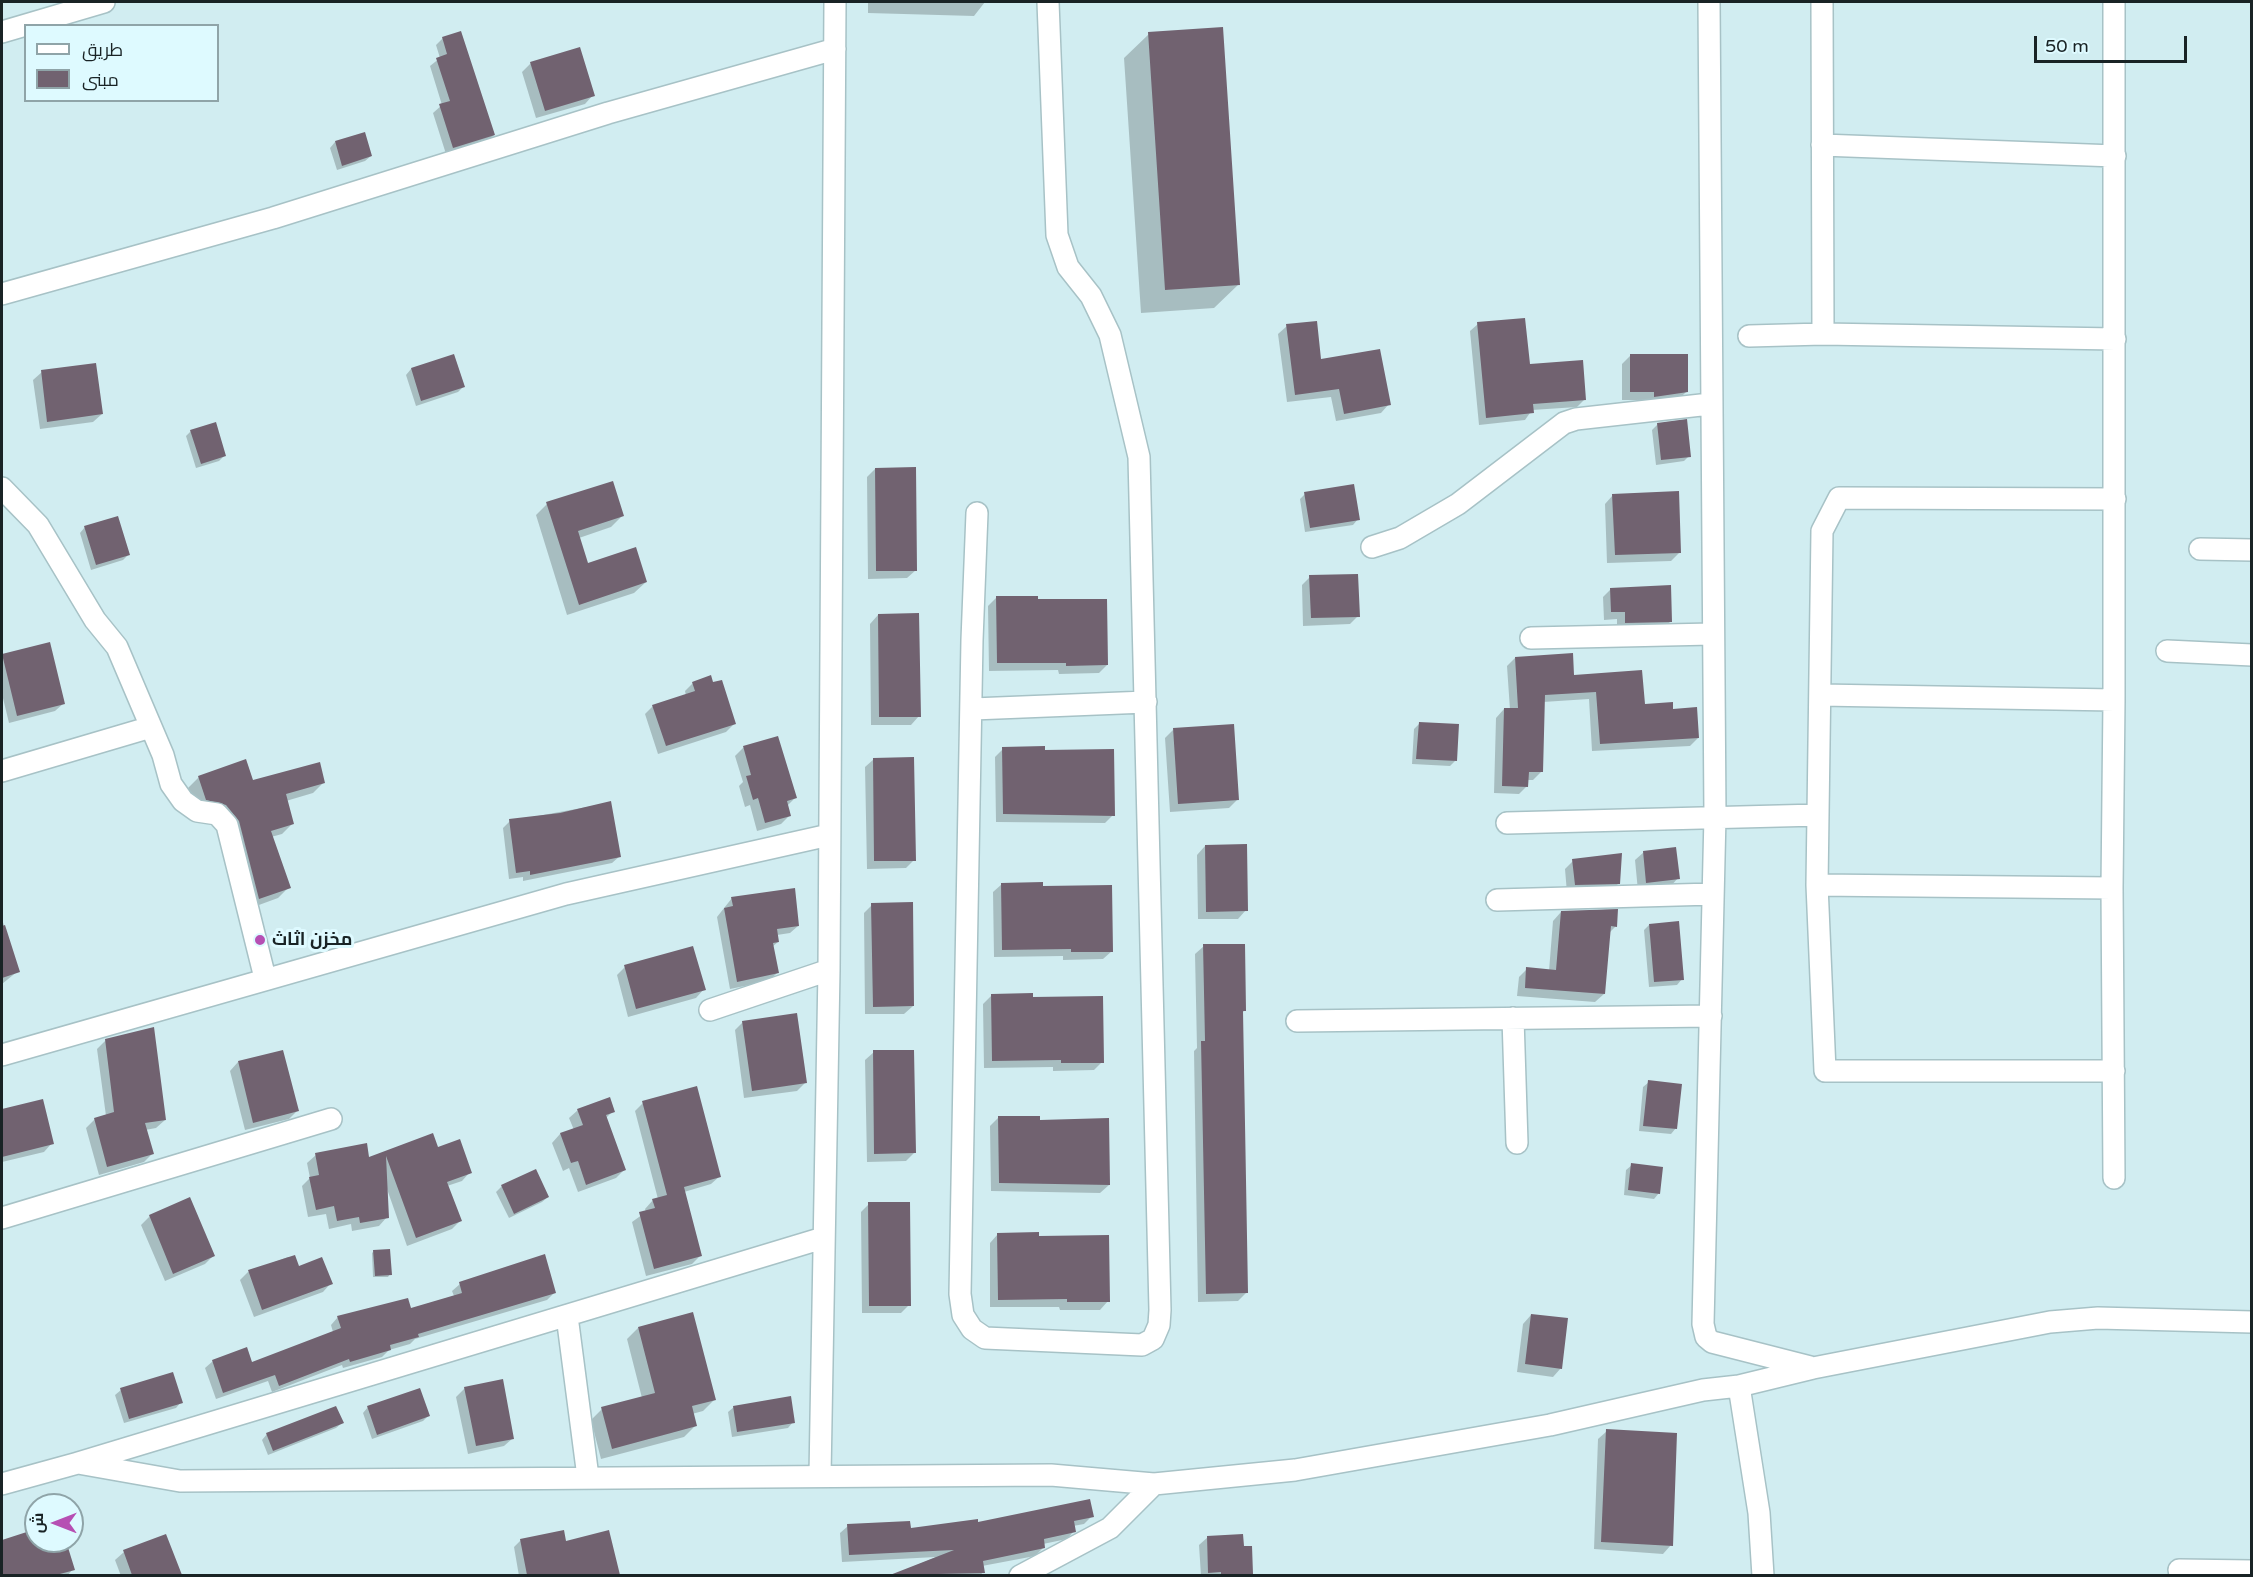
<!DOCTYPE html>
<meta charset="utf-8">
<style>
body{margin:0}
#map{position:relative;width:2253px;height:1577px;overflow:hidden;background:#d1edf1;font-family:"Varela Round",Cairo,sans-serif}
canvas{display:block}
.frame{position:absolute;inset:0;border:3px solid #192325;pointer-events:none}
.legend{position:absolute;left:24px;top:24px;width:195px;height:78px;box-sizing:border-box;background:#defaff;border:2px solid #8fa4a8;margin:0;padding:8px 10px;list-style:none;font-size:18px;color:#192325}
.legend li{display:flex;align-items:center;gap:12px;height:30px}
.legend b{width:30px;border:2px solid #8fa4a8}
.north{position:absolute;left:24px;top:1493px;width:60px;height:60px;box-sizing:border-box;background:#defaff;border:2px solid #8fa4a8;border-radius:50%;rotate:270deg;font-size:16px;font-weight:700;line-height:24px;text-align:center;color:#192325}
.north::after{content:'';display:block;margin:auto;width:21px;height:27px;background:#b64fb3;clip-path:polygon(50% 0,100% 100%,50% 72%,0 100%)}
.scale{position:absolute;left:2034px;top:36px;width:153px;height:27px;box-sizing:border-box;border:3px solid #192325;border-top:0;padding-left:8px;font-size:18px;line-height:21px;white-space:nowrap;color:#192325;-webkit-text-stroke:4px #defaff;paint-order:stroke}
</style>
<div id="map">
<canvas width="2253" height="1577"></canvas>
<div class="frame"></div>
<ul class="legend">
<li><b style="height:8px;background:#fff"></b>طريق</li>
<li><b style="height:16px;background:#716270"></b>مبنى</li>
</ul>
<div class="north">ش</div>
<div class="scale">50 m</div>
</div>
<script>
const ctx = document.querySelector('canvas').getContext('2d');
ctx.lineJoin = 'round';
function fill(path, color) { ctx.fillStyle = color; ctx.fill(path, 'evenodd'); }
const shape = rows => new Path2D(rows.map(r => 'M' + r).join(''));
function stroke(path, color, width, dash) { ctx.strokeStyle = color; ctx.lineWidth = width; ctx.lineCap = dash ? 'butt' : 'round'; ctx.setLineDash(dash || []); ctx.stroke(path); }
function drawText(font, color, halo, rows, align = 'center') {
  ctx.font = font + ' "Varela Round",Cairo,sans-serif'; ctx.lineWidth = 6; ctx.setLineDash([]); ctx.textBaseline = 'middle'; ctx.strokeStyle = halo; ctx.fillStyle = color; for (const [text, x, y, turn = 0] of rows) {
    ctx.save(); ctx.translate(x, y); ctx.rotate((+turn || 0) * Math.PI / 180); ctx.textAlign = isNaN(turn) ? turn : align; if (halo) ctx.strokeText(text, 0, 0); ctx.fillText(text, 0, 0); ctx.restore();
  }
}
fill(shape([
 [868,2,985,2,974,16,868,13],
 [1149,34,1239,284,1214,308,1141,313,1124,58],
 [443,38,494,135,487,142,446,154,433,113,442,105,430,66,440,58,436,45],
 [531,63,593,95,585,104,536,118,522,72],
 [335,142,371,156,365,161,337,170,330,148],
 [1478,324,1528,366,1585,399,1577,407,1532,410,1525,420,1479,425,1470,331],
 [1287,326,1320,361,1389,404,1381,413,1336,421,1331,397,1287,402,1278,334],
 [453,356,463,387,458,392,416,406,406,375,411,369],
 [1630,356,1686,392,1678,400,1646,405,1646,400,1622,400,1622,364],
 [42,372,102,414,93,422,40,429,33,380],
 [1658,424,1689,456,1684,461,1656,465,1652,430],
 [191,431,225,455,219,461,196,468,186,436],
 [875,469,916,570,907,578,868,579,867,477],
 [1305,494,1358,519,1353,525,1305,532,1300,499],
 [1613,495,1680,552,1671,561,1607,563,1605,504],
 [547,504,622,516,611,527,579,538,587,564,646,582,634,593,567,615,536,515],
 [85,527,128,555,123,560,91,570,80,533],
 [1310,577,1358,616,1350,624,1303,626,1302,585],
 [1611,589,1670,622,1662,630,1617,631,1617,619,1604,620,1603,597],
 [996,598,1037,601,1107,665,1099,673,1059,674,1058,670,989,671,988,606],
 [878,615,919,716,911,725,871,725,870,624],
 [49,644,64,703,55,711,9,723,2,694,2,656],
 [1515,658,1573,677,1643,705,1698,738,1690,746,1592,751,1589,699,1543,702,1541,772,1533,780,1527,780,1527,786,1519,794,1494,793,1496,718,1504,709,1510,710,1507,666],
 [693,683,712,684,734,724,726,732,658,754,645,714,653,706,686,696,685,691],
 [1419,724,1455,761,1450,766,1412,764,1414,729],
 [1173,730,1237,800,1229,808,1170,812,1165,738],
 [777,738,795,798,787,806,790,815,781,824,757,831,750,805,745,807,739,786,743,782,735,756,743,748],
 [1003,749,1043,752,1113,815,1105,823,996,822,995,757],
 [874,759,914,860,906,868,867,869,865,767],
 [199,777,252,782,323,783,313,793,286,801,292,824,282,834,271,837,289,887,278,898,248,909,229,832,196,810,188,788],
 [609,803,620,856,612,863,523,881,523,877,509,879,503,828,510,821],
 [1205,846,1246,910,1238,919,1198,919,1197,855],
 [1644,852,1678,878,1670,887,1638,891,1635,860],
 [1573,861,1619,883,1610,892,1567,893,1565,869],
 [1002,884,1042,887,1112,951,1103,959,1063,960,1063,956,994,957,993,892],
 [732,898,798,926,790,933,777,935,778,942,772,947,777,973,769,981,730,989,717,917],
 [872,905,913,1006,904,1014,865,1014,864,913],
 [1561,912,1616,926,1609,933,1604,994,1595,1002,1517,996,1519,977,1527,969,1549,971,1553,921],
 [2,919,18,971,2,984],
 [1649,925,1682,979,1677,985,1649,987,1644,930],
 [1204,946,1245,1010,1242,1013,1246,1293,1238,1301,1198,1302,1194,1051,1197,1048,1195,954],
 [625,967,704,989,696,998,628,1017,617,975],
 [992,995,1032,998,1102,1062,1094,1070,1053,1071,1053,1067,984,1068,983,1004],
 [743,1022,805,1083,797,1091,744,1098,735,1030],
 [106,1040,165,1120,156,1128,145,1130,152,1154,144,1162,99,1175,86,1128,95,1119,106,1116,97,1049],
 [874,1052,914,1153,906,1161,867,1162,865,1060],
 [238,1062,297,1111,289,1119,245,1130,230,1071],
 [1649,1082,1676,1128,1671,1134,1639,1131,1643,1087],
 [42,1101,52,1143,44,1152,2,1162,2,1111],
 [643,1103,720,1176,711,1184,684,1192,700,1256,692,1264,646,1276,632,1222,646,1212,645,1209,653,1200,658,1199,635,1111],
 [578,1110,613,1111,605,1119,624,1170,616,1178,578,1192,569,1168,563,1171,552,1143,560,1134,574,1130,569,1118],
 [998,1118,1039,1121,1109,1185,1100,1193,991,1191,990,1126],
 [432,1135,437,1149,470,1172,462,1181,447,1186,460,1221,452,1229,407,1246,387,1189,387,1217,379,1226,352,1231,351,1224,329,1229,326,1214,308,1217,302,1186,310,1178,307,1163,316,1155,368,1159],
 [1632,1165,1659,1193,1654,1199,1624,1195,1626,1170],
 [535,1171,548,1197,542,1202,509,1218,496,1192,502,1186],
 [869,1204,909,1305,901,1313,862,1313,861,1212],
 [150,1216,213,1256,205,1264,165,1281,141,1225],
 [998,1234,1038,1237,1108,1301,1100,1310,1060,1310,1059,1307,990,1307,990,1243],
 [374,1251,390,1274,388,1277,373,1277,372,1253],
 [288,1257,294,1257,298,1268,331,1283,323,1292,254,1317,240,1280,248,1272],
 [460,1284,554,1293,547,1300,415,1339,410,1344,389,1350,382,1357,343,1368,342,1365,272,1392,268,1381,216,1399,205,1368,213,1361,251,1364,333,1332,331,1325,338,1317,410,1309,454,1296,452,1291],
 [1531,1315,1561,1368,1553,1377,1517,1372,1523,1324],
 [638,1328,714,1400,703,1411,692,1414,695,1426,684,1437,601,1459,591,1420,602,1409,642,1398,627,1339],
 [465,1388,513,1438,504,1446,468,1454,456,1397],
 [121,1390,181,1402,176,1408,124,1423,115,1395],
 [368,1407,428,1416,423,1421,372,1439,363,1413],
 [734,1407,793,1422,788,1428,732,1437,728,1412],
 [342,1423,336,1428,268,1455,262,1440,267,1434],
 [1607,1431,1671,1545,1663,1554,1594,1549,1598,1439],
 [1092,1516,1084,1524,1073,1526,1074,1531,1067,1539,1043,1544,1043,1548,1035,1556,982,1566,983,1572,980,1576,891,1576,936,1557,842,1562,840,1533,848,1526,909,1529],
 [36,1531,36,1541,64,1541,73,1569,67,1576,2,1576,2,1542],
 [608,1532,619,1576,519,1576,514,1547,521,1540,565,1543],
 [165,1536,180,1576,121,1576,115,1560,124,1552],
 [1208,1537,1242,1548,1252,1574,1201,1576,1199,1545]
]), '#0003');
fill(shape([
 [1223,27,1240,285,1165,290,1148,32],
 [461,31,495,135,453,148,439,104,450,101,436,58,447,54,442,37],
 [580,47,595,96,545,111,530,62],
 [365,132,372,156,342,166,335,141],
 [1525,318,1530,364,1583,360,1586,400,1533,404,1534,413,1486,418,1477,322],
 [1317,321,1321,359,1380,349,1391,405,1344,414,1339,389,1295,395,1286,324],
 [454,354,465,387,421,401,411,368],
 [1630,354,1688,354,1688,392,1654,397,1654,392,1630,392],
 [96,363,103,414,47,422,41,370],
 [1687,419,1691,457,1661,460,1657,423],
 [216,422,226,456,201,464,190,430],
 [916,467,917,571,876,571,875,468],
 [613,481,624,516,578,531,588,563,636,547,647,582,579,605,546,502],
 [1354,484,1360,520,1310,528,1304,492],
 [1679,491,1681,553,1615,555,1612,494],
 [118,516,130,555,96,565,84,526],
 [1358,574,1360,617,1311,618,1309,575],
 [1671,585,1672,622,1625,623,1625,612,1611,612,1610,588],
 [996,596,1038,596,1038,599,1107,599,1108,665,1066,666,1066,663,997,663],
 [919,613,921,717,879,717,878,614],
 [50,642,65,704,17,716,2,654],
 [1573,653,1574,675,1642,670,1645,704,1673,702,1673,709,1697,707,1699,738,1600,744,1596,692,1545,695,1543,772,1529,772,1528,787,1502,786,1504,708,1518,708,1515,657],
 [711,675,713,682,722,680,736,724,666,746,652,705,695,691,692,682],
 [1419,722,1459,724,1457,761,1416,759],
 [1234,724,1239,800,1178,804,1173,728],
 [778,736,797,798,787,801,791,816,765,823,758,798,753,800,746,776,751,775,743,746],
 [1045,746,1045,750,1114,749,1115,816,1003,814,1002,747],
 [914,757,916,861,874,861,873,758],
 [246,759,253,780,320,762,325,783,286,794,294,824,271,831,291,888,259,899,239,821,226,805,206,800,198,776],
 [611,801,621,857,530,875,530,871,516,873,509,819,560,813],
 [1247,844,1248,911,1206,912,1205,845],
 [1676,847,1680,879,1646,883,1643,851],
 [1622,853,1620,884,1575,885,1572,859],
 [1043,882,1043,886,1112,885,1113,952,1071,952,1071,949,1002,950,1001,883],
 [795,888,799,926,777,929,779,942,773,943,779,973,737,982,724,908,733,906,731,897],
 [913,902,914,1006,873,1007,871,903],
 [1618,909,1617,927,1611,926,1605,994,1525,988,1526,967,1556,970,1561,911],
 [1679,921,1684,980,1654,982,1649,924],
 [5,925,20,972,2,978,2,926],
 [1203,944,1245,944,1246,1011,1243,1011,1248,1293,1206,1294,1201,1041,1205,1041],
 [693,946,706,990,636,1009,624,965],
 [1033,993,1033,997,1103,996,1104,1063,1061,1063,1061,1060,992,1061,991,994],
 [797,1013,807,1083,752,1091,742,1021],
 [154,1027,166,1120,145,1123,154,1154,107,1167,94,1118,114,1112,105,1039],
 [283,1050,299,1111,253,1123,238,1061],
 [873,1050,914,1050,916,1153,874,1154],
 [1648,1080,1682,1084,1677,1129,1643,1126],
 [697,1086,721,1177,684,1187,702,1256,654,1269,639,1212,655,1208,652,1199,667,1195,642,1101],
 [610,1097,615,1112,606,1115,626,1170,586,1185,578,1161,571,1163,560,1133,583,1125,577,1109],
 [43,1099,54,1144,2,1157,2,1109],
 [998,1116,1040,1116,1040,1120,1109,1118,1110,1185,999,1183],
 [433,1133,438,1147,460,1139,472,1173,447,1182,462,1221,416,1238,386,1156,389,1218,360,1223,359,1217,337,1221,334,1206,316,1210,309,1177,319,1175,315,1153,367,1143,369,1157],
 [1631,1163,1663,1167,1660,1194,1628,1190],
 [536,1169,549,1197,514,1214,501,1185],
 [190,1197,215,1256,173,1274,149,1215],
 [868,1202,910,1202,911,1306,869,1306],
 [1039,1232,1039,1236,1109,1235,1110,1302,1067,1302,1067,1299,998,1300,997,1233],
 [390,1249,392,1275,375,1276,373,1250],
 [545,1254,556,1293,418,1334,419,1337,390,1345,391,1350,350,1362,349,1359,279,1386,275,1375,223,1393,212,1360,247,1347,252,1362,341,1328,337,1316,408,1298,411,1308,462,1293,459,1282],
 [295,1255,299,1266,322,1257,333,1284,262,1310,248,1270],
 [693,1312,716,1400,692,1406,697,1426,612,1449,601,1407,655,1393,638,1327],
 [1531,1314,1568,1318,1562,1369,1525,1364],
 [173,1372,183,1403,129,1419,120,1388],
 [503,1379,514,1439,476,1446,464,1387],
 [420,1388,430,1416,377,1435,367,1406],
 [791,1396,795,1423,737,1432,733,1406],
 [336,1406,344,1423,273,1451,266,1433],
 [1606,1429,1677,1433,1673,1546,1601,1542],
 [1090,1499,1094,1517,1074,1521,1076,1532,1044,1539,1045,1548,983,1561,985,1573,890,1575,954,1550,849,1555,847,1524,910,1521,911,1528,978,1519,978,1522],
 [36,1529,36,1541,66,1541,75,1570,56,1575,2,1575,2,1540],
 [564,1530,566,1541,609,1530,620,1575,527,1575,520,1539],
 [166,1534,182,1575,132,1575,123,1550],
 [1243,1534,1244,1546,1252,1546,1253,1574,1221,1575,1221,1572,1208,1573,1207,1536]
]), '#716270');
const minor = shape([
 [1709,2,1715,816,1703,1324,1706,1337,1712,1342,1810,1367],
 [1822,2,1823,334,2115,339],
 [2,32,104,2],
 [1822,145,2115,156],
 [2,294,273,218,608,113,835,49],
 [1749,336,1823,334],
 [2,488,38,525,95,620,117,647,163,755,171,784,183,801,197,811,217,814,227,825,265,978],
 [977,513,972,640,960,1294,963,1315,972,1329,985,1338,1142,1345,1153,1339,1159,1325,1160,1310,1139,457,1110,335,1091,296,1068,267,1057,235,1048,2],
 [1372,547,1400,538,1458,504,1564,423,1576,419,1710,404],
 [2200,549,2252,550],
 [1531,638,1712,634],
 [2167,651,2252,655],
 [1820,695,2114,700],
 [973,709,1146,702],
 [2,771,151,727],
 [1507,823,1818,815],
 [1817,885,1822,531,1839,498,2115,499],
 [2112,888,1817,885,1825,1071,2114,1071],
 [1497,900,1713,894],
 [710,1010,829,970],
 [1513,1018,1517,1143],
 [1297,1021,1711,1016],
 [2,1055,566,894,829,835],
 [2114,1178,2112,888,2114,700,2114,2],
 [2,1218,331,1119],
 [567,1316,588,1477],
 [1739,1386,1759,1513,1763,1576],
 [78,1463,180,1481,1051,1475,1154,1484,1295,1470,1550,1425,1703,1390,1739,1386,1813,1368,2050,1322,2098,1318,2252,1322],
 [820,1475,829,970,835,2],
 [2,1484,78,1463,823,1238],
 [2179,1570,2252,1571],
 [1020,1576,1110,1528,1154,1484]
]);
stroke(minor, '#a7c2c6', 24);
stroke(minor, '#fff', 21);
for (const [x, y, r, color] of [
 [260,940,6,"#b64fb3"]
]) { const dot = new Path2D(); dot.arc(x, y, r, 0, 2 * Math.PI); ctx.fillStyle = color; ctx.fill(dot); stroke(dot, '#defaff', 2); }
drawText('bold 18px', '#192325', '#defaff', [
 ["مخزن اثاث",272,940]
], 'left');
</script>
